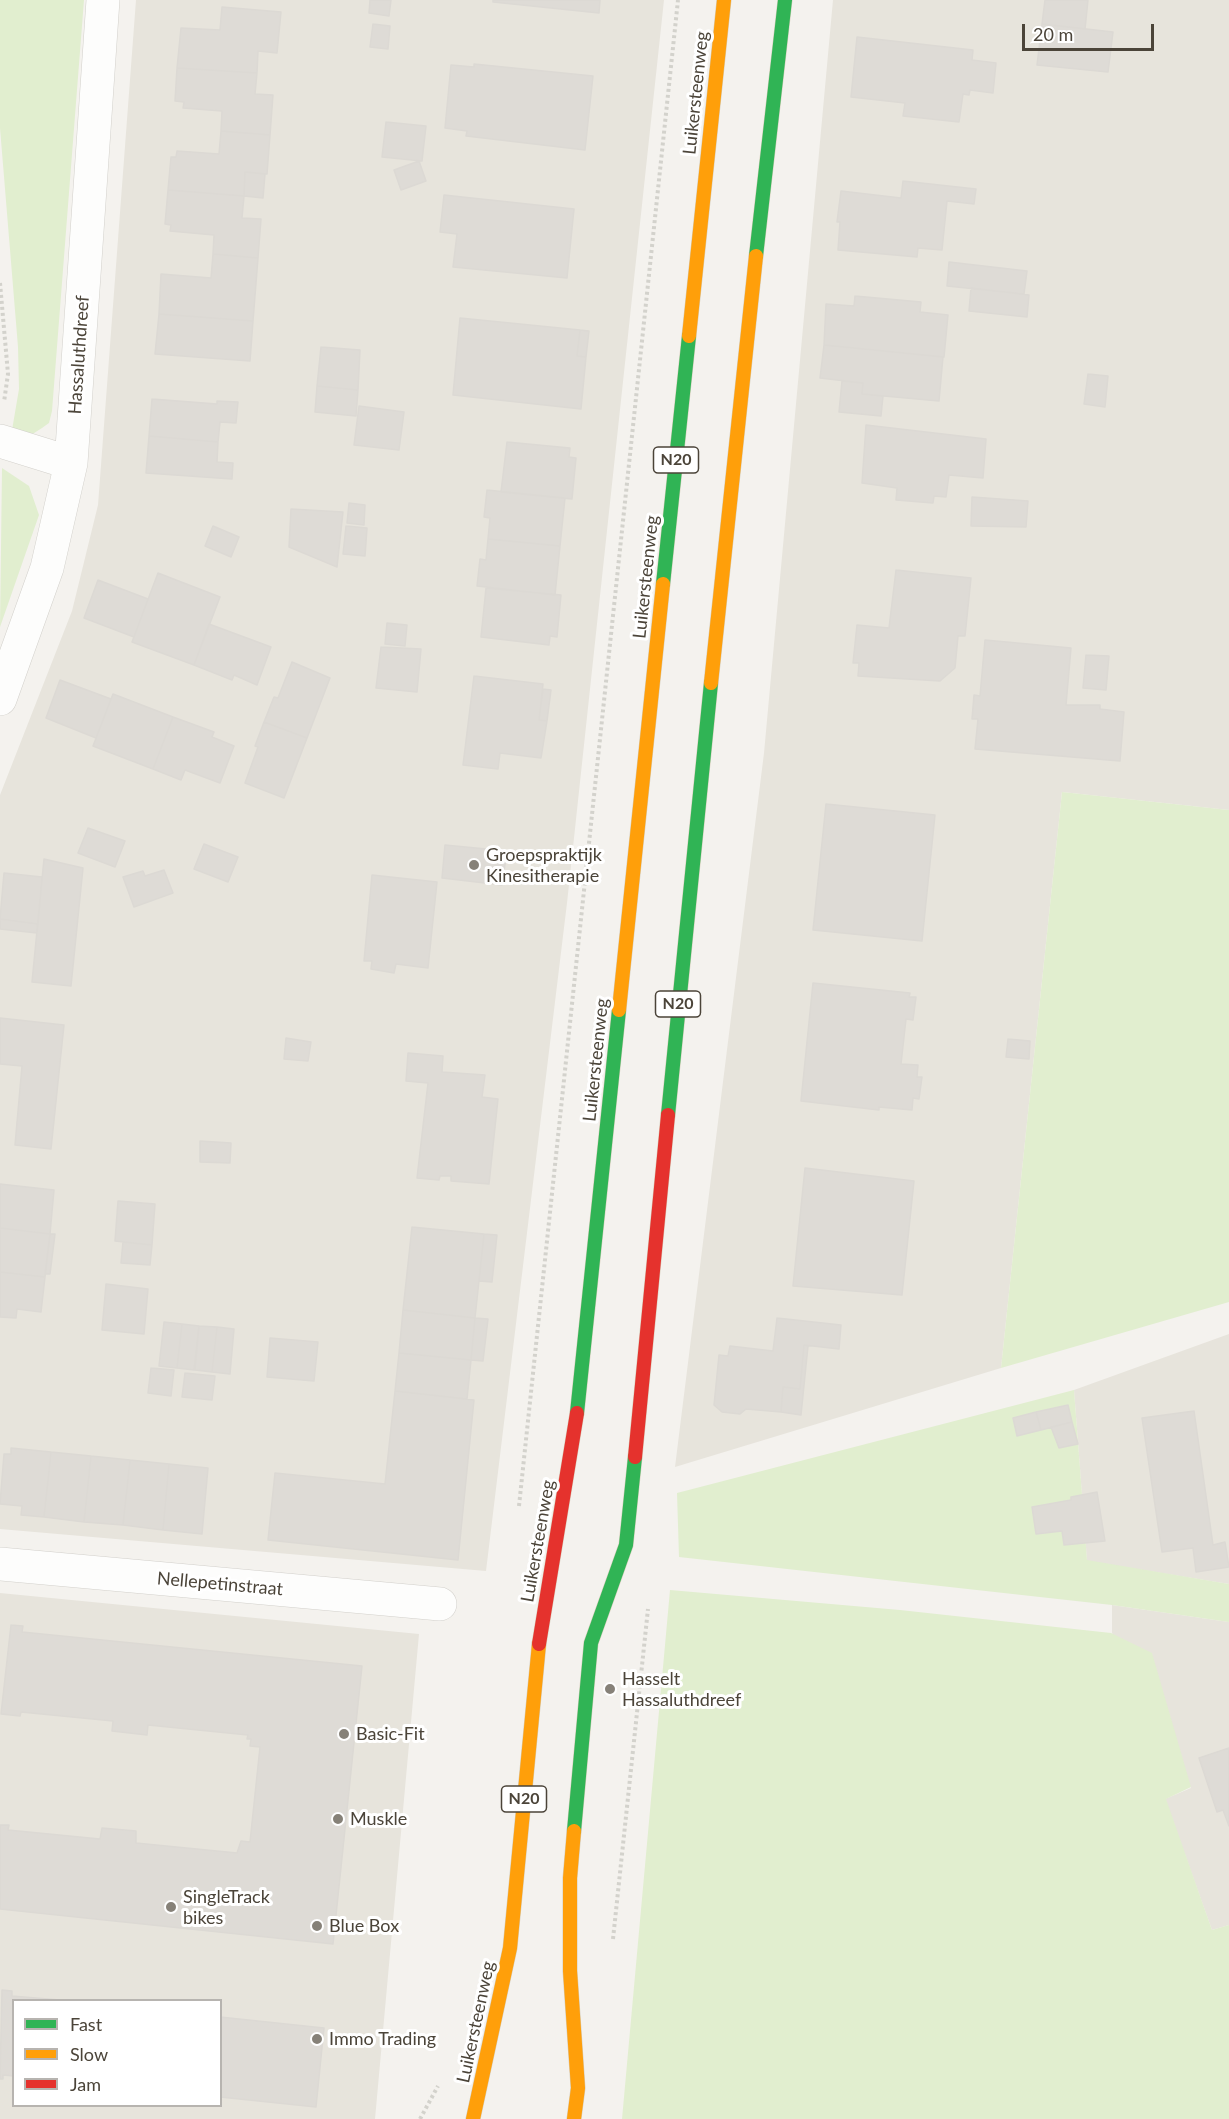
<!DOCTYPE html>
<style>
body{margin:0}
#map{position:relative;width:1229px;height:2119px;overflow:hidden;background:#f4f2ee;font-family:Lato,sans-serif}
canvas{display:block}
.legend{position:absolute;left:12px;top:1999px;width:210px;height:108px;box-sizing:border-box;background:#fff;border:2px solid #b7b4b0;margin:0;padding:8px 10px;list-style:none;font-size:18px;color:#4b4439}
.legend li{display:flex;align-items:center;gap:12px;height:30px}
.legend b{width:30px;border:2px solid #b7b4b0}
.scale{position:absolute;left:1022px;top:24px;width:132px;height:27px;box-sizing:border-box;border:3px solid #4b4439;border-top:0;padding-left:8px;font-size:18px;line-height:21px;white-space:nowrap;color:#4b4439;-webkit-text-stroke:4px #fff;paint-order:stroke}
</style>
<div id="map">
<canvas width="1229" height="2119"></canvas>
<ul class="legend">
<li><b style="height:8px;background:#30b455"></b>Fast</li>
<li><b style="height:8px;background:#ff9f0a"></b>Slow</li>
<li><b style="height:8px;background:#e5322d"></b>Jam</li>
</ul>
<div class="scale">20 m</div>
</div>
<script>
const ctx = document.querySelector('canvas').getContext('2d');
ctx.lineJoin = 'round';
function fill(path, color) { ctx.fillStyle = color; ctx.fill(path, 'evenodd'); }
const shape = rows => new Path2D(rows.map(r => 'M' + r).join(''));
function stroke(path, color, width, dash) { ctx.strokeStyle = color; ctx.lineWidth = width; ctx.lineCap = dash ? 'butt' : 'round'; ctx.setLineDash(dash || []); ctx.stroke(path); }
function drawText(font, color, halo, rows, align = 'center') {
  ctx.font = font + ' Lato,sans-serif'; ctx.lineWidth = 6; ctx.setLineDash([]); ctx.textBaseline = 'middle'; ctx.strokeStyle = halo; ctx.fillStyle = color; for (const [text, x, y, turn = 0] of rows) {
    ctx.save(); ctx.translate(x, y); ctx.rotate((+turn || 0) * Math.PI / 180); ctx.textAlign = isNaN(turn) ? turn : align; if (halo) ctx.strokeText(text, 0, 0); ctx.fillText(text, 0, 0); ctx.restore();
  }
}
fill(shape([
 [136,0,664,0,567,903,486,1571,0,1529,0,795,72,611,98,505],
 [833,0,1229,0,1229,810,1062,792,1001,1368,675,1467,764,753],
 [1229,1334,1229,1584,1087,1561,1074,1390],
 [0,1593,419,1634,375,2119,0,2119],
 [14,2000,220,2000,220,2106,14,2106],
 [1112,1605,1229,1622,1229,1925,1212,1930,1165,1799,1191,1788,1112,1633]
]), '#e7e4dc');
fill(shape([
 [0,0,84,0,52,411,49,423,42,428,31,435,11,436,19,389,18,347,0,128],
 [2,468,29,486,39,515,0,627],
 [1062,792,1229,810,1229,1302,1001,1368],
 [1074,1390,1087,1560,1229,1584,1229,1622,1112,1605,679,1557,677,1493],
 [670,1590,900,1610,1111,1633,1152,1653,1191,1787,1166,1799,1212,1930,1229,1925,1229,2119,622,2119]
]), '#e1eecf');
const building = shape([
 [370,0,391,0,389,16,369,13,370,0],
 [493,0,600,0,599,13,493,2,493,0],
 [1045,0,1088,0,1085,29,1042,24,1045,0],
 [222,7,281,12,277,53,258,51,257,73,177,68,181,28,220,30,222,7],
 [373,24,390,26,388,49,370,47,373,24],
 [1042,24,1113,32,1108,72,1037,65,1042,24],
 [857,37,973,50,972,60,996,63,993,93,970,90,969,95,963,94,959,122,903,116,905,103,851,97,857,37],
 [474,64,593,76,585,150,466,136,467,131,445,128,451,65,474,67,474,64],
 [177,68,257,73,255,94,273,95,270,135,221,131,222,111,183,108,184,102,175,101,177,68],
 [386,122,426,126,422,161,382,157,386,122],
 [221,131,270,135,267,174,245,172,244,196,168,190,171,157,176,157,177,151,219,154,221,131],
 [419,161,426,181,401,190,394,170,419,161],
 [245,172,265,174,263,198,244,196,245,172],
 [903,181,976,189,974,204,947,201,942,250,918,248,917,257,838,250,840,222,837,222,841,191,901,198,903,181],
 [168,190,244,196,242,218,261,219,258,258,213,254,214,235,170,231,171,225,165,224,168,190],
 [444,195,574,209,567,278,453,267,457,234,440,232,444,195],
 [213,254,258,258,253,321,159,314,161,274,211,278,213,254],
 [949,262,1027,271,1024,294,947,286,949,262],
 [971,288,1029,295,1027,317,969,311,971,288],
 [855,296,921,302,920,312,948,315,944,357,824,345,826,304,854,306,855,296],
 [159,314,253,321,250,361,155,354,159,314],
 [460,318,580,330,577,356,586,357,581,409,453,395,460,318],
 [580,330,589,331,586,357,577,356,580,330],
 [824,345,943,357,939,401,862,394,863,383,820,378,824,345],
 [321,347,360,350,358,390,317,386,321,347],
 [1088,374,1108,376,1105,407,1084,404,1088,374],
 [842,381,863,383,862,394,883,396,881,416,839,412,842,381],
 [317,386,358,390,356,416,315,412,317,386],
 [152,399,217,404,217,401,238,402,236,423,220,422,218,442,149,436,152,399],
 [359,406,404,412,399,450,354,445,359,406],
 [866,425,986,439,983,478,949,475,946,497,934,496,933,503,896,500,897,488,862,483,866,425],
 [149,436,218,442,217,462,233,463,232,479,146,473,149,436],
 [507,442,570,448,569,457,576,458,572,499,501,492,507,442],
 [487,490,565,498,560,546,488,539,490,518,484,517,487,490],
 [972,497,1028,501,1026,527,971,526,972,497],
 [349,503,365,505,364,525,347,523,349,503],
 [291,509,343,512,337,567,289,547,291,509],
 [213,526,239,537,231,557,205,546,213,526],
 [346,526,367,528,365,556,343,554,346,526],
 [488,539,560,546,555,595,477,586,480,559,486,560,488,539],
 [896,570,971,578,965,636,958,636,955,668,940,681,858,676,859,663,853,663,857,625,889,628,896,570],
 [158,573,220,597,194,665,132,642,158,573],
 [98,580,148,599,134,637,84,618,98,580],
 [486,588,561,595,557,637,550,636,549,645,481,637,486,588],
 [387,623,407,625,405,646,385,644,387,623],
 [209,624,271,647,257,685,234,675,232,680,194,665,209,624],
 [985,640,1071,648,1066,705,1100,705,1100,709,1124,712,1120,761,975,749,978,719,972,719,974,695,980,696,985,640],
 [381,647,421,649,417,692,376,688,381,647],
 [1086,655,1109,656,1106,690,1083,688,1086,655],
 [292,662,330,678,307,738,264,722,274,697,278,698,292,662],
 [474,676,543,684,539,720,547,721,541,758,500,753,498,769,463,765,474,676],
 [60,680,111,699,96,738,46,718,60,680],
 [543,689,551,690,547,721,539,720,543,689],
 [113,694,173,717,153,769,93,746,113,694],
 [173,717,214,732,212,737,234,746,220,783,185,770,181,780,153,769,173,717],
 [264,722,307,738,284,798,245,783,258,747,255,746,264,722],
 [826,804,935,815,922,941,813,930,826,804],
 [88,828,125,841,115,867,78,853,88,828],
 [204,844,238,857,228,882,194,869,204,844],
 [445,845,507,851,502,885,442,878,445,845],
 [44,859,83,868,71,986,32,982,44,859],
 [164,870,173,893,134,907,123,877,143,871,145,876,164,870],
 [4,873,42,877,38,924,0,919,4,873],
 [372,875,437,882,428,968,396,964,394,973,371,969,372,961,364,961,372,875],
 [0,919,38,924,37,933,0,929,0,919],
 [813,983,910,993,909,997,916,997,913,1020,906,1019,901,1064,918,1065,917,1077,922,1077,919,1099,913,1098,912,1110,879,1107,879,1110,801,1101,813,983],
 [0,1018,64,1025,51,1149,15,1145,22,1066,0,1064,0,1018],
 [286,1038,311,1042,308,1061,284,1059,286,1038],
 [1008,1039,1030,1041,1029,1059,1006,1057,1008,1039],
 [408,1053,443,1056,442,1072,485,1075,482,1097,498,1099,489,1184,451,1181,451,1176,440,1176,439,1180,417,1178,428,1083,406,1081,408,1053],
 [200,1141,231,1143,230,1163,200,1162,200,1141],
 [805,1168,914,1181,902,1295,793,1286,805,1168],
 [0,1184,54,1190,50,1234,0,1228,0,1184],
 [118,1201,155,1204,152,1245,115,1241,118,1201],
 [412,1227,484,1234,475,1318,403,1310,412,1227],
 [0,1228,50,1234,45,1277,0,1272,0,1228],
 [50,1234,55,1234,50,1274,45,1274,50,1234],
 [484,1234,497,1235,492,1282,479,1281,484,1234],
 [123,1242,152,1245,150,1265,121,1263,123,1242],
 [0,1272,45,1277,41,1312,17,1309,16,1318,0,1317,0,1272],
 [106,1284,148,1289,144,1334,102,1330,106,1284],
 [403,1310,475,1318,471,1360,399,1353,403,1310],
 [475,1318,488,1319,483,1361,471,1360,475,1318],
 [777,1318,841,1325,839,1349,804,1345,800,1389,783,1387,781,1412,746,1409,740,1414,722,1412,714,1405,719,1355,728,1356,730,1346,773,1351,777,1318],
 [164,1322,182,1324,177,1368,159,1366,164,1322],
 [182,1324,199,1326,194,1370,177,1368,182,1324],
 [199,1326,217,1327,212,1372,195,1370,199,1326],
 [217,1327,234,1329,230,1374,212,1372,217,1327],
 [270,1338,318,1342,314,1381,267,1377,270,1338],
 [804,1345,808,1346,801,1415,781,1412,783,1387,800,1389,804,1345],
 [399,1353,471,1360,467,1399,395,1391,399,1353],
 [151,1368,174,1370,171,1396,148,1393,151,1368],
 [185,1373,215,1376,212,1400,182,1397,185,1373],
 [395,1391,474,1400,458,1560,268,1540,275,1473,385,1484,395,1391],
 [1068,1405,1072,1422,1041,1430,1036,1412,1068,1405],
 [1194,1411,1213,1545,1225,1542,1229,1567,1196,1572,1193,1548,1162,1552,1142,1418,1194,1411],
 [1036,1412,1041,1430,1017,1436,1013,1418,1036,1412],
 [1072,1422,1078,1444,1059,1448,1051,1427,1072,1422],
 [11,1448,51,1452,44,1517,21,1515,22,1506,0,1504,4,1454,11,1454,11,1448],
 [51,1452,91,1456,84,1522,44,1517,51,1452],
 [91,1456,130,1460,123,1525,84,1522,91,1456],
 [130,1460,169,1464,163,1530,123,1525,130,1460],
 [169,1464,208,1468,202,1534,163,1530,169,1464],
 [1097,1492,1105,1541,1064,1545,1062,1531,1036,1534,1032,1507,1071,1500,1071,1497,1097,1492],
 [11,1625,23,1626,22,1632,362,1666,333,1944,0,1909,0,1825,9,1825,8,1830,100,1839,102,1828,136,1831,136,1843,237,1853,241,1841,250,1842,260,1747,250,1746,251,1739,247,1739,248,1735,148,1725,147,1735,112,1731,113,1721,21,1712,20,1716,1,1714,11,1625],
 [1229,1748,1229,1826,1223,1810,1217,1812,1199,1758,1229,1748],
 [2,1990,12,1991,12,1996,60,2000,14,2000,14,2076,3,2075,3,2079,0,2079,2,1990],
 [220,2017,324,2028,316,2107,220,2097,220,2017]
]);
fill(building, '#dedbd6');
stroke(building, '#dcd9d4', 1.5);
const street = shape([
 [0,441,71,463],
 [0,699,47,568,71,463,103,0],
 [0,1564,440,1604]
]);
const fast = shape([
 [756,256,785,0],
 [663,584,689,336],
 [668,1115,711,683],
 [577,1413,619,1010],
 [574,1831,591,1643,626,1545,635,1457]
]);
const slow = shape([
 [689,336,724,0],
 [711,683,756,256],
 [619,1010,663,584],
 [473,2119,510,1948,539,1644],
 [574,2119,578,2088,570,1971,570,1878,574,1831]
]);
const jam = shape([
 [635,1457,668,1115],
 [539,1644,577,1413]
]);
stroke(street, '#d2d0cb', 34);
stroke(fast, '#d6cebb', 15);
stroke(slow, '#d6cebb', 15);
stroke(jam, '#d6cebb', 15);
stroke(shape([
 [0,283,8,374,4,402],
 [519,1506,678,0],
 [613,1939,648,1609],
 [420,2119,438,2086]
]), '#d3d2cc', 4, [3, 3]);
stroke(street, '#fdfdfc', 33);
stroke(fast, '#30b455', 14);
stroke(slow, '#ff9f0a', 14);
stroke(jam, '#e5322d', 14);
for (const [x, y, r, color] of [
 [474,865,6,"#868178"],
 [610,1689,6,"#868178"],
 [344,1734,6,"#868178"],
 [338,1819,6,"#868178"],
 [171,1907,6,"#868178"],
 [317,1926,6,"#868178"],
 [317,2039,6,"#868178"]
]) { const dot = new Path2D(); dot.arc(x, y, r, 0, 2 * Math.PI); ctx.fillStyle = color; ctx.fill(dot); stroke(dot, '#fff', 2); }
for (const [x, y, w] of [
 [676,460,45],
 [678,1004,45],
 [524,1799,45]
]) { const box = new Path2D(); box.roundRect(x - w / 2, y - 13, w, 26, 4.5); ctx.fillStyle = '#fff'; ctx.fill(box); stroke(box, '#4b4439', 1.5); }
drawText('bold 16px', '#4b4439', null, [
 ["N20",676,460],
 ["N20",678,1004],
 ["N20",524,1799]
]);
drawText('18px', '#4b4439', '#fff', [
 ["Luikersteenweg",696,93,-84],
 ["Hassaluthdreef",79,355,-86],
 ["Luikersteenweg",646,577,-84],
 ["Luikersteenweg",596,1060,-84],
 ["Luikersteenweg",538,1541,-80],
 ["Nellepetinstraat",220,1584,5],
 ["Luikersteenweg",476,2022,-78]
]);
drawText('18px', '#4b4439', '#fff', [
 ["Groepspraktijk",486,855],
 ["Kinesitherapie",486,876],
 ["Hasselt",622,1679],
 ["Hassaluthdreef",622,1700],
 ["Basic-Fit",356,1734],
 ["Muskle",350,1819],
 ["SingleTrack",183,1897],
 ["bikes",183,1918],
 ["Blue Box",329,1926],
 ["Immo Trading",329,2039]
], 'left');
</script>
